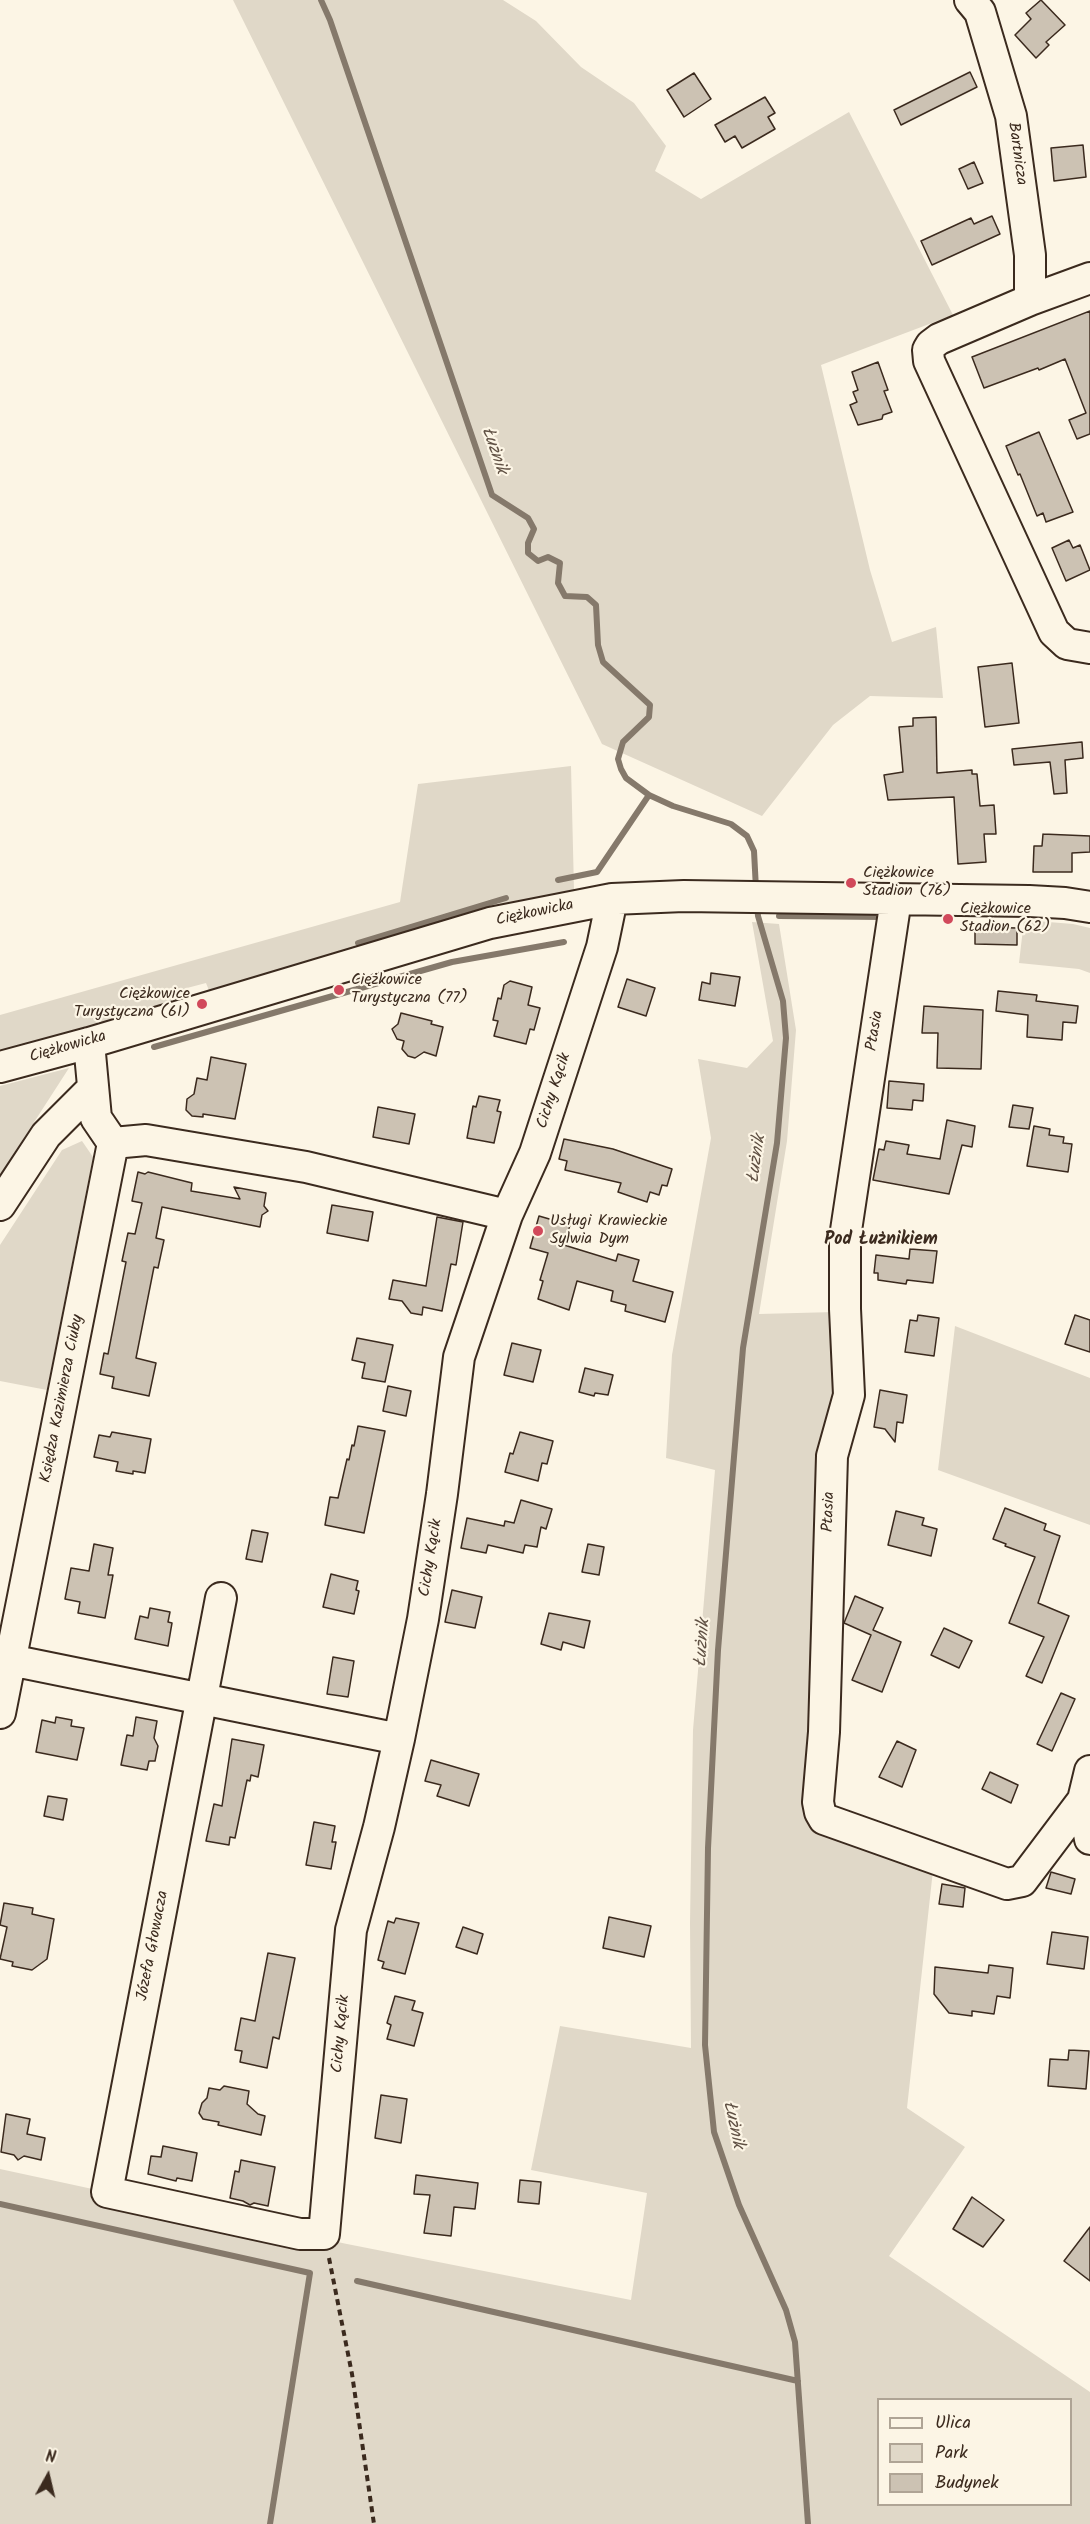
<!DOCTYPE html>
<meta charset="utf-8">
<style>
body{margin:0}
#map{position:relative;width:1090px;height:2524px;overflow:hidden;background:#fcf5e5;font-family:Kalam,sans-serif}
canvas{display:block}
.legend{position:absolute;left:877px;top:2398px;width:195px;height:108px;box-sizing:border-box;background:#fcf5e5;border:2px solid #afa495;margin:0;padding:8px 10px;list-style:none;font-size:18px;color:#3b2a1e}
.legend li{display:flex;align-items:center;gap:12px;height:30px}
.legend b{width:30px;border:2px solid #afa495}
.north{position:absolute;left:18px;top:2446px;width:60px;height:60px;-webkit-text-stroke:4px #fcf5e5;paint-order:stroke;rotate:8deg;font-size:16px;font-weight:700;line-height:24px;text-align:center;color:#3b2a1e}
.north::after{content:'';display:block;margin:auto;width:21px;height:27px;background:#3b2a1e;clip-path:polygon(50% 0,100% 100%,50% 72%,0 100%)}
</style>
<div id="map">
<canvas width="1090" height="2524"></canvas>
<ul class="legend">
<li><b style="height:8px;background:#fcf5e5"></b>Ulica</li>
<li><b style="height:16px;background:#e0d8c8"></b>Park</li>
<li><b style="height:16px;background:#ccc2b3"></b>Budynek</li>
</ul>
<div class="north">N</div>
</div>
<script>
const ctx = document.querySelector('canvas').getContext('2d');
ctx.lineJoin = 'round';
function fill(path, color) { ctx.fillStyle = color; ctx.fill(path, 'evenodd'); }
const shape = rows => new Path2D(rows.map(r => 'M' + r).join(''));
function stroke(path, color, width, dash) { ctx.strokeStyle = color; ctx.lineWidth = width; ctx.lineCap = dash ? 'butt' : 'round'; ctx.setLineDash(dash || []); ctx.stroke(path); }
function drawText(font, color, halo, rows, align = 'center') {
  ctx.font = font + ' Kalam,sans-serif'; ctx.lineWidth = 4.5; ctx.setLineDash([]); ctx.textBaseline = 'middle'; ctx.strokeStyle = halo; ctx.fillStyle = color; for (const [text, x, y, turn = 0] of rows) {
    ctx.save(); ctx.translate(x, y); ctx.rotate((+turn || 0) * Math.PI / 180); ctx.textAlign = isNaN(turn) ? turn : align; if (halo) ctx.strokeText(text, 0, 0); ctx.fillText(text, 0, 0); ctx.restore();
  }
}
fill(shape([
 [233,0,503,0,536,21,581,67,634,103,666,146,655,171,701,199,849,112,953,315,821,365,870,570,892,642,936,627,943,698,870,696,833,725,762,816,602,744],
 [571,766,574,890,407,934,210,993,206,983,187,988,189,999,0,1053,0,1015,400,902,418,784],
 [1024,920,1073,924,1090,928,1090,973,1079,969,1019,963],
 [752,922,779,924,796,1030,787,1141,759,1314,835,1312,840,1396,809,1812,933,1870,907,2108,965,2147,889,2256,1090,2392,1090,2524,0,2524,0,2169,347,2244,631,2300,647,2193,531,2170,560,2026,691,2048,690,1923,693,1730,715,1470,666,1458,672,1355,711,1138,698,1059,747,1068,773,1041],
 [878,2400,1070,2400,1070,2504,878,2504],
 [69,1068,0,1175,0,1086],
 [82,1141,93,1157,47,1390,0,1381,0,1245,62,1150],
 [955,1326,1090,1378,1090,1525,938,1470]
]), '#e0d8c8');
stroke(shape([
 [321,0,330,20,492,495,528,518,534,529,528,543,528,553,538,561,548,557,560,563,558,583,565,596,587,597,596,605,598,645,603,662,650,705,649,717,623,742,618,759,621,769,626,778,649,795,673,806,731,824,747,836,754,851,756,889],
 [558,880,597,872,649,795],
 [757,905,758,916,783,1001,786,1038,777,1143,743,1348,718,1650,708,1848,705,2045,714,2132,739,2205,786,2310,795,2342,808,2524],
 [779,916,883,917],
 [358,943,506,898],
 [154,1047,452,962,564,942],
 [0,2204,310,2273,270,2524],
 [357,2281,798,2381]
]), '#85796b', 6);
const building = shape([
 [1041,0,1065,25,1046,42,1049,45,1036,58,1015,35,1031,19,1026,13,1041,0],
 [970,72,977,87,901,125,894,110,970,72],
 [694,73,711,99,684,117,667,90,694,73],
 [765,97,775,113,768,117,775,129,742,148,735,136,725,142,715,125,765,97],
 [1083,145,1086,177,1054,181,1051,148,1083,145],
 [974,162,983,183,968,189,959,169,974,162],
 [992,216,1000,234,932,265,921,241,971,218,974,224,992,216],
 [1090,311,1090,434,1077,439,1069,420,1086,413,1065,359,1039,370,1038,368,984,388,972,357,1090,311],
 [878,362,888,390,884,391,892,412,883,415,882,419,858,425,850,405,857,402,853,392,858,390,852,372,878,362],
 [1039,432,1073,512,1046,522,1043,513,1037,516,1020,474,1018,475,1006,446,1039,432],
 [1069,540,1073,548,1080,545,1090,570,1066,581,1052,548,1069,540],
 [1012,663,1019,723,985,727,978,667,1012,663],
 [936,717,937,773,972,770,972,774,977,774,980,806,994,805,996,834,984,834,986,862,958,864,954,797,888,800,884,775,903,772,899,727,913,726,913,718,936,717],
 [1082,742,1083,758,1065,760,1067,793,1054,794,1050,762,1014,765,1012,749,1082,742],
 [1043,834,1090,836,1090,852,1072,853,1072,872,1033,872,1034,846,1042,846,1043,834],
 [975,927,1017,928,1017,945,975,944,975,927],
 [711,973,740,977,735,1006,699,1000,702,982,710,984,711,973],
 [627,979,655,988,646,1016,618,1007,627,979],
 [510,981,532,987,528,1005,540,1008,534,1030,530,1029,526,1044,494,1036,498,1021,493,1020,498,998,501,999,504,985,510,981],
 [998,991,1037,995,1036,1001,1078,1006,1076,1023,1063,1022,1062,1040,1027,1037,1028,1015,996,1011,998,991],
 [924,1006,983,1010,981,1069,937,1068,938,1033,922,1033,924,1006],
 [401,1013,432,1021,431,1024,443,1027,436,1056,424,1052,415,1058,408,1056,402,1049,404,1041,397,1039,392,1029,398,1024,401,1013],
 [211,1057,246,1064,235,1119,203,1114,203,1117,192,1116,186,1110,187,1099,194,1094,197,1078,207,1080,211,1057],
 [889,1081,924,1084,923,1101,913,1100,912,1110,887,1108,889,1081],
 [479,1096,500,1100,497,1111,501,1112,494,1143,467,1138,473,1106,476,1107,479,1096],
 [1013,1105,1033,1108,1029,1129,1009,1127,1013,1105],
 [378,1107,415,1114,409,1144,373,1137,378,1107],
 [947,1120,975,1126,972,1147,962,1145,949,1194,873,1180,879,1149,884,1150,886,1141,909,1145,907,1154,940,1159,947,1120],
 [1034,1126,1050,1129,1049,1135,1064,1137,1063,1143,1072,1144,1068,1172,1027,1166,1034,1126],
 [564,1139,613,1149,672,1169,667,1186,662,1185,659,1195,650,1192,647,1202,618,1192,621,1183,565,1170,567,1161,559,1159,564,1139],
 [138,1172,145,1174,148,1172,192,1183,191,1191,240,1199,234,1187,266,1193,264,1206,268,1211,262,1215,260,1227,162,1207,156,1238,164,1240,158,1268,154,1267,136,1358,156,1363,149,1396,112,1388,114,1377,100,1374,104,1353,108,1354,126,1262,122,1261,128,1233,135,1234,142,1203,132,1201,138,1172],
 [332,1205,373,1212,368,1241,327,1233,332,1205],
 [539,1216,570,1225,564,1245,616,1261,618,1254,639,1260,633,1281,673,1292,665,1322,625,1311,626,1305,611,1301,613,1291,577,1281,569,1310,538,1299,543,1281,540,1280,548,1253,530,1248,539,1216],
 [437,1217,463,1222,456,1265,451,1264,442,1311,423,1307,422,1315,411,1313,402,1301,389,1299,393,1280,426,1286,437,1217],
 [910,1249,937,1251,933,1283,907,1280,906,1284,878,1280,878,1273,874,1273,876,1255,909,1259,910,1249],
 [918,1315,939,1318,934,1356,905,1352,910,1320,917,1321,918,1315],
 [1075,1315,1090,1320,1090,1352,1065,1344,1075,1315],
 [357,1338,393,1345,385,1382,362,1378,365,1363,352,1360,357,1338],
 [512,1343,541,1350,533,1382,504,1375,512,1343],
 [585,1368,613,1375,608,1395,595,1393,594,1396,579,1392,585,1368],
 [388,1386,411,1391,406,1416,383,1411,388,1386],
 [880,1390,907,1395,903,1423,897,1422,895,1442,885,1429,874,1427,880,1390],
 [358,1426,385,1431,364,1533,325,1525,330,1497,338,1498,347,1459,349,1460,352,1445,354,1446,358,1426],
 [112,1432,151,1439,145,1473,133,1471,133,1474,116,1471,118,1462,94,1457,99,1435,110,1437,112,1432],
 [520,1432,553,1441,547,1464,542,1463,538,1481,505,1472,510,1453,513,1454,520,1432],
 [521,1500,552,1509,546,1529,541,1527,537,1547,525,1545,523,1553,488,1545,486,1553,461,1548,467,1518,504,1526,505,1521,514,1523,521,1500],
 [1005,1508,1046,1524,1044,1530,1060,1536,1038,1603,1069,1616,1042,1683,1026,1676,1044,1637,1009,1623,1035,1557,1005,1546,1006,1544,993,1539,1005,1508],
 [896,1511,924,1518,922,1525,937,1529,931,1556,888,1545,896,1511],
 [252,1530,268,1533,262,1562,246,1559,252,1530],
 [94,1544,113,1548,108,1575,113,1575,105,1618,78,1613,80,1602,65,1599,71,1568,89,1571,94,1544],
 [588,1544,604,1547,599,1575,582,1572,588,1544],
 [331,1574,358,1581,356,1590,359,1591,354,1614,323,1607,331,1574],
 [452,1590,482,1597,475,1628,445,1622,452,1590],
 [855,1596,883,1608,873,1630,901,1642,882,1692,852,1680,871,1635,844,1623,855,1596],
 [150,1608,170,1612,168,1622,172,1623,168,1646,135,1639,140,1616,148,1618,150,1608],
 [549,1613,590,1621,584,1648,563,1642,561,1650,541,1644,549,1613],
 [944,1628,972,1641,959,1668,931,1655,944,1628],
 [333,1657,354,1661,348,1697,327,1694,333,1657],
 [1061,1693,1075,1699,1052,1751,1037,1744,1061,1693],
 [56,1717,72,1720,71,1726,84,1728,77,1760,36,1752,42,1720,55,1723,56,1717],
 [136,1717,157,1721,154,1738,158,1746,155,1761,149,1761,147,1770,121,1765,127,1735,133,1736,136,1717],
 [232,1739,264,1745,258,1777,251,1775,250,1781,247,1780,235,1838,230,1837,229,1845,206,1841,214,1804,222,1806,232,1739],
 [897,1741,916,1750,902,1787,879,1777,897,1741],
 [431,1760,479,1774,469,1806,437,1796,441,1785,425,1781,431,1760],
 [990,1772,1018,1785,1011,1803,982,1789,990,1772],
 [48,1796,67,1799,63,1820,44,1816,48,1796],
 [314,1822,335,1826,332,1842,336,1842,331,1869,306,1865,314,1822],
 [1051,1872,1075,1879,1071,1894,1046,1888,1051,1872],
 [942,1884,965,1888,963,1907,939,1904,942,1884],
 [4,1903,33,1908,32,1914,54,1919,47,1959,32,1970,12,1966,13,1962,0,1959,7,1927,0,1925,4,1903],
 [609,1917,651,1926,644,1957,603,1948,609,1917],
 [396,1918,419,1923,405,1974,382,1968,384,1962,378,1960,388,1921,394,1923,396,1918],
 [463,1927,483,1934,477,1954,456,1947,463,1927],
 [1052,1932,1088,1937,1084,1969,1047,1964,1052,1932],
 [268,1953,295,1958,279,2039,273,2037,267,2068,240,2062,242,2051,235,2050,241,2018,255,2021,268,1953],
 [989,1965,1013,1968,1010,1998,997,1996,994,2014,972,2011,972,2016,949,2013,934,1994,935,1967,988,1973,989,1965],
 [395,1996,415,2001,412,2010,423,2013,414,2046,387,2039,391,2025,387,2023,395,1996],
 [1069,2050,1089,2051,1086,2089,1048,2086,1050,2059,1068,2060,1069,2050],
 [224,2086,249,2091,247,2104,258,2114,265,2116,261,2135,218,2125,219,2122,203,2119,199,2113,202,2103,207,2098,209,2088,220,2090,224,2086],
 [381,2095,407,2099,401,2143,375,2138,381,2095],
 [6,2114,30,2119,27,2134,45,2138,41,2160,24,2156,18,2160,14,2155,1,2152,6,2114],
 [163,2146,197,2153,192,2181,177,2178,176,2181,148,2174,151,2156,161,2157,163,2146],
 [241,2160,275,2167,268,2206,254,2203,250,2205,243,2201,230,2198,235,2171,239,2172,241,2160],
 [416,2175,478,2183,475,2209,454,2207,451,2236,424,2233,430,2195,414,2194,416,2175],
 [520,2180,541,2182,539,2204,518,2202,520,2180],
 [972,2197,1004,2220,983,2247,953,2229,972,2197],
 [1090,2227,1090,2281,1064,2261,1090,2227]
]);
fill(building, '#ccc2b3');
stroke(building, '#3b2a1e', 1.5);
const minor = shape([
 [970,0,980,12,1011,116,1030,255,1030,300],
 [1090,278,1030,300,939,339,931,345,928,350,929,361,1054,632,1067,644,1090,648],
 [896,899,845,1237,845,1309,849,1395,832,1456,824,1732,818,1802,820,1812,824,1819,1007,1884,1022,1881,1083,1800],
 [0,1067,89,1043,490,923,612,899,684,896,1029,901,1065,903,1090,907],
 [113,1143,146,1140,306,1167,507,1215],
 [0,1205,46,1135,93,1088],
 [221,1598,107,2192,300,2234,324,2234,351,1930,379,1827,399,1739,423,1619,442,1494,459,1357,507,1215,535,1153,602,947,612,899],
 [0,1658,399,1739],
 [0,1713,113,1143,96,1118,89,1043],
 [1090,1771,1083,1800,1090,1839]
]);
stroke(minor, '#3b2a1e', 34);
stroke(shape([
 [329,2258,352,2374,374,2524]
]), '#3b2a1e', 4, [6, 4.5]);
stroke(minor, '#fcf5e5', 30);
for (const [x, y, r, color] of [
 [851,883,6,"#d1495b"],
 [948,919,6,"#d1495b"],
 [339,990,6,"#d1495b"],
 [202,1004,6,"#d1495b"],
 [538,1231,6,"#d1495b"]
]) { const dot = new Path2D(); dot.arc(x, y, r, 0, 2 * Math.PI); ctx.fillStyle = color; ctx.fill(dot); stroke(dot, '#fcf5e5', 2); }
drawText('16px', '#3b2a1e', '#fcf5e5', [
 ["Bartnicza",1016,154,82],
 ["Ciężkowicka",535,914,-12],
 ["Ptasia",876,1031,-81],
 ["Ciężkowicka",68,1048,-16],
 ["Cichy Kącik",555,1091,-72],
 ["Księdza Kazimierza Ciuby",63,1399,-79],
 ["Ptasia",830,1512,-88],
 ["Cichy Kącik",432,1558,-81],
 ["Józefa Głowacza",154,1946,-79],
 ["Cichy Kącik",342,2034,-85]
]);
drawText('16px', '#3b2a1e', '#fcf5e5', [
 ["Ciężkowice",863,874],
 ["Stadion (76)",863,892],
 ["Ciężkowice",960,910],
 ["Stadion (62)",960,928],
 ["Ciężkowice",351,981],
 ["Turystyczna (77)",351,999],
 ["Ciężkowice",190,995,"right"],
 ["Turystyczna (61)",190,1013,"right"],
 ["Usługi Krawieckie",550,1222],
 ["Sylwia Dym",550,1240]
], 'left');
drawText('italic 18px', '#605144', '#fcf5e5', [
 ["Łużnik",493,451,71],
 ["Łużnik",758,1159,-82],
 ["Łużnik",704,1643,-86],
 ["Łużnik",732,2125,78]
]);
drawText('bold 18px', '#3b2a1e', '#fcf5e5', [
 ["Pod Łużnikiem",881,1241]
]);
</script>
